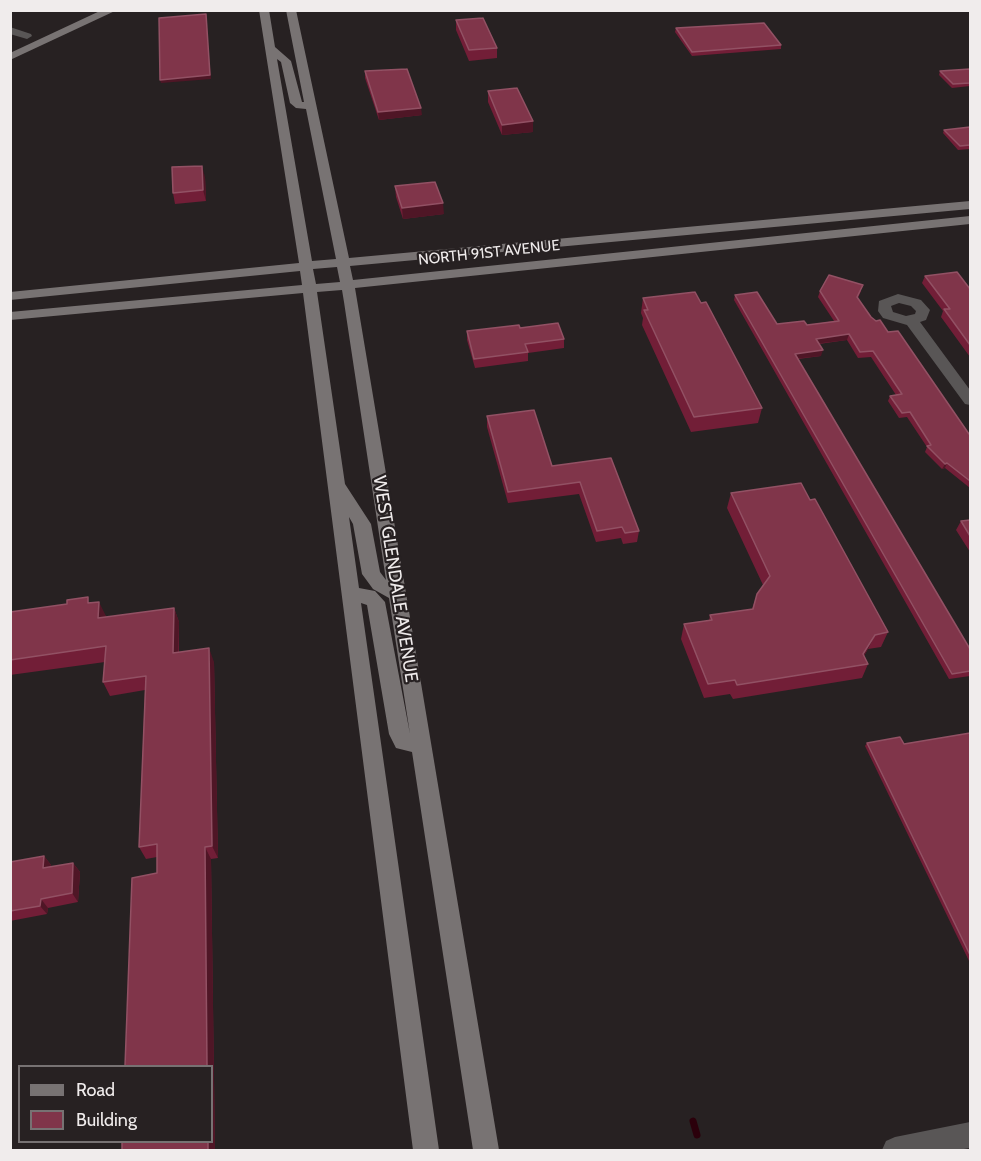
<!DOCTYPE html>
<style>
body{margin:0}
#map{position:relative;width:981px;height:1161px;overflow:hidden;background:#272122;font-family:Cabin,sans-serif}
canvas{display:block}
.frame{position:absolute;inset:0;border:12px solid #f0ecec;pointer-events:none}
.legend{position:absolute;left:18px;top:1065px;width:195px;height:78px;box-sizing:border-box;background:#272122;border:2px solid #777273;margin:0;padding:8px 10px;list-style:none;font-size:18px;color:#f0ecec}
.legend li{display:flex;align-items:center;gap:12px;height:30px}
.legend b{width:30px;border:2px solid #777273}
</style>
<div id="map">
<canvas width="981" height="1161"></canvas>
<div class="frame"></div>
<ul class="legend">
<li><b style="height:8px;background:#787373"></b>Road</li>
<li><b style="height:16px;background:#80354a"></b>Building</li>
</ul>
</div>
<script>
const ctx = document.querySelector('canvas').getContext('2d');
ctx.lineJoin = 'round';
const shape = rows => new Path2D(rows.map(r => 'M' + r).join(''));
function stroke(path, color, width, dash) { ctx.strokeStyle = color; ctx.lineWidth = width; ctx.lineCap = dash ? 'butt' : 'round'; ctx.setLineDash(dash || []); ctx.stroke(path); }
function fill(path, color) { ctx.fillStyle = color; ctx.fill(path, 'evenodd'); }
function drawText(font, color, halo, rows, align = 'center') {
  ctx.font = font + ' Cabin,sans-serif'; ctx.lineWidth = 4.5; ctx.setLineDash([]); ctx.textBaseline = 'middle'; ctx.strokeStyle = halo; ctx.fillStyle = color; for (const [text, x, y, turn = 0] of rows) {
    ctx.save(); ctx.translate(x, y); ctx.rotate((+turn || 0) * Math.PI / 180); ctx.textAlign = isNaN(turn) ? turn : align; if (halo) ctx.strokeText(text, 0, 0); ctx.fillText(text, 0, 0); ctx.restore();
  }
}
stroke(shape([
 [693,1121,697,1135]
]), '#2b000b', 7);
fill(shape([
 [10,27,31,34,32,36,27,39,10,34,10,27],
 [898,294,921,300,930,310,926,320,920,322,970,390,970,405,965,404,907,325,883,318,878,311,879,301,898,294],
 [899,303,911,306,916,311,915,314,906,316,893,312,891,306,899,303],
 [970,1122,970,1148,958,1150,882,1150,886,1141,895,1137,970,1122]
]), '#595656');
fill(shape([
 [102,10,117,10,10,60,10,53,102,10],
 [259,10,269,10,275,47,291,61,302,102,304,102,286,10,296,10,349,258,970,201,970,209,350,266,353,280,970,216,970,224,355,288,499,1150,473,1150,412,752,396,748,389,734,367,605,361,603,439,1150,413,1150,303,293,10,320,10,312,302,285,300,271,10,300,10,292,299,263,259,10],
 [277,59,281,62,290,103,296,108,306,109,336,259,312,261,277,59],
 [337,267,340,282,316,284,313,269,337,267],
 [342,290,344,302,386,580,380,572,371,524,345,484,317,292,342,290],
 [349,517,353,524,362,574,373,589,389,598,410,734,385,602,375,591,359,588,349,517]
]), '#787373');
fill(shape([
 [456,20,497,48,497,58,469,61,456,30],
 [676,28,781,45,781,49,692,56,675,32],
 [970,69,970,86,952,88,939,75,940,71],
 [365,71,422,115,379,120,365,78],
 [488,91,533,121,533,132,502,135,488,102],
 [970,127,970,149,958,150,943,133,944,130],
 [205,177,206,201,175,204,173,193],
 [395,186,444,214,403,219,396,197],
 [925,276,970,289,970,357,941,317,943,311,922,283],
 [820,291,861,291,858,298,871,317,888,332,969,434,970,433,970,488,945,468,942,469,925,452,927,447,907,417,899,418,888,401,890,396,896,395,871,357,858,358,847,340,819,344,821,356,798,359,970,649,970,676,949,679,734,300,735,295,777,324,807,325,834,321,818,297],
 [643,298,701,303,762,408,758,423,691,432,642,325,643,318,641,313],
 [520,328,564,339,564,348,528,353,528,361,475,368,467,340,467,331],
 [487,416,552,466,611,458,639,531,637,542,623,544,621,538,596,542,579,494,508,503,487,427],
 [731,493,810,500,888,632,881,647,868,649,864,656,868,664,862,678,733,699,730,694,704,698,681,639,684,624,709,621,710,615,752,609,757,594,763,585,727,508],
 [970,520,970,552,956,530,961,521],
 [91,603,106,616,106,617,174,608,179,622,179,653,214,662,218,858,211,859,215,1150,122,1150,157,873,157,857,146,859,139,847,145,690,110,696,103,682,105,662,10,675,10,612],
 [970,733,970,963,865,746,867,743,904,744],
 [44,856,51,865,51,867,73,863,80,872,78,902,48,908,47,914,10,921,10,862]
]), '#721e37');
fill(shape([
 [206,17,211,79,161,83,160,80],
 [421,108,422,115,379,120,378,112],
 [533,121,533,132,502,135,502,125],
 [202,166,205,177,206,201,203,190],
 [443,203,444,214,403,219,402,208],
 [849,334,847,340,814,344,816,339],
 [823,350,821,356,793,359,795,354],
 [947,463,945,468,942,469,945,464],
 [99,602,106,616,105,633,98,618],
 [174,608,179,622,178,667,173,653],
 [875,635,868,649,856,668,863,654],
 [209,648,214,662,218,858,212,846],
 [205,847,211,859,215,1150,208,1150,208,1142,212,1142,212,1066,207,1066],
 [44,856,51,865,50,878,43,868],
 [73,863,80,872,78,902,72,893],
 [41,899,48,908,47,914,40,906]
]), '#4f1626');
const building = shape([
 [206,14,210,75,160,80,159,18,206,14],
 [483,18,497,48,469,50,456,20,483,18],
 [764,23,781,45,692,52,676,28,764,23],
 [407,69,421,108,378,112,365,71,407,69],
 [970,69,970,83,953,84,940,71,970,69],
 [517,88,533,121,502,125,488,91,517,88],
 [970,127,970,145,960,146,944,130,970,127],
 [202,166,203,190,173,193,172,167,202,166],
 [435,182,443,203,402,208,395,186,435,182],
 [957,272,970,289,970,345,944,309,950,309,925,276,957,272],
 [829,275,863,285,857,297,871,317,876,321,880,320,888,332,898,331,969,434,970,433,970,481,947,463,945,464,927,446,931,445,910,412,902,413,890,396,902,394,873,351,860,352,849,334,816,339,823,350,795,354,970,649,970,671,952,674,735,295,757,292,777,324,804,321,807,325,839,321,820,291,829,275],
 [695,292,701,303,706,302,762,408,694,417,644,310,648,310,643,298,695,292],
 [558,323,564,339,525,344,528,352,474,359,467,331,519,325,520,328,558,323],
 [534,410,552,466,611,458,639,531,625,533,622,527,597,531,580,482,508,492,487,416,534,410],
 [801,483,810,500,815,499,888,632,875,635,863,654,868,664,737,685,735,680,708,684,684,624,712,620,710,615,753,609,757,594,770,576,731,493,801,483],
 [970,520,970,536,961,521,970,520],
 [88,597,88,603,99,602,98,618,174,608,173,653,209,648,212,846,205,847,207,1066,125,1066,132,878,157,873,157,844,139,847,146,676,103,682,106,646,10,660,10,612,67,604,67,600,88,597],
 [970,733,970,955,867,743,900,737,904,744,970,733],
 [44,856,43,868,73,863,72,893,41,899,40,906,10,911,10,862,44,856],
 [122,1142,208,1142,208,1150,122,1150,122,1142]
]);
fill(building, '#80354a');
stroke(building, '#925164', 1.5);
drawText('15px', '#f0ecec', '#272122', [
 ["NORTH 91ST AVENUE",489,253,-6]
]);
drawText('18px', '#f0ecec', '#272122', [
 ["WEST GLENDALE AVENUE",395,579,81]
]);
</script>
